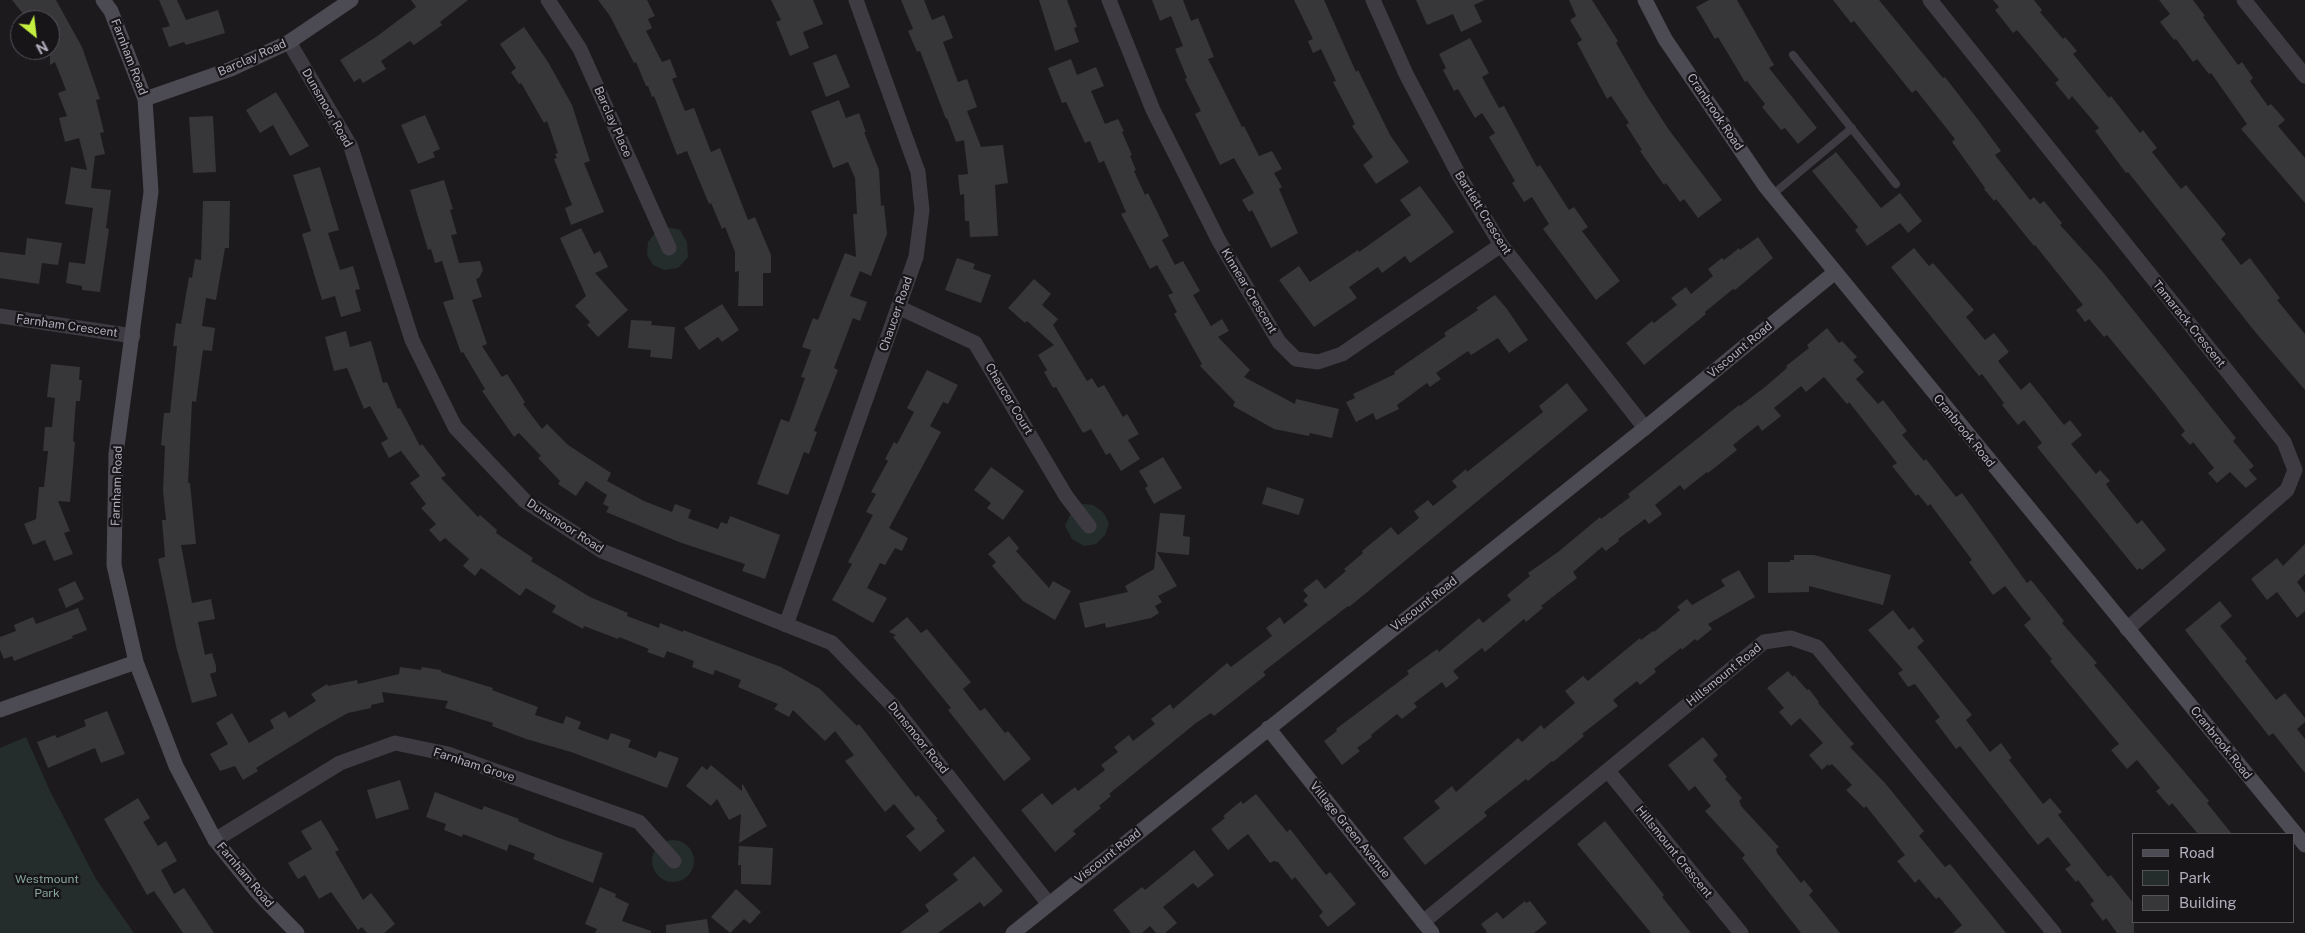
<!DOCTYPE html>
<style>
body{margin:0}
#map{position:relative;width:2305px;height:933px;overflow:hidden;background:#1c1a1d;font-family:"Public Sans",sans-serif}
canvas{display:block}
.legend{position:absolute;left:2132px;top:833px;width:162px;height:90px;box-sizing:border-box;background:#171518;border:1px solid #55525a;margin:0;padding:6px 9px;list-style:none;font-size:15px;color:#b1adbc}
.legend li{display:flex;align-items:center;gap:10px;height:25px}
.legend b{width:25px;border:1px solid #55525a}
.north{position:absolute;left:10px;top:10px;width:50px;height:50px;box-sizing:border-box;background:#171518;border:1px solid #55525a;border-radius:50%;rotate:151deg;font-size:14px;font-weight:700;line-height:20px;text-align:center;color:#b1adbc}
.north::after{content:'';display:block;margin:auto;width:18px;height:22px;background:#c4ef40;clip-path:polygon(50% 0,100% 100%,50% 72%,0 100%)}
</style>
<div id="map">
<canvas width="2305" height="933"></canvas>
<ul class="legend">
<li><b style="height:6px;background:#4c4a52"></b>Road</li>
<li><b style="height:14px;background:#242d2b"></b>Park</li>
<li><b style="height:14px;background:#373639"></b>Building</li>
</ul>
<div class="north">N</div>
</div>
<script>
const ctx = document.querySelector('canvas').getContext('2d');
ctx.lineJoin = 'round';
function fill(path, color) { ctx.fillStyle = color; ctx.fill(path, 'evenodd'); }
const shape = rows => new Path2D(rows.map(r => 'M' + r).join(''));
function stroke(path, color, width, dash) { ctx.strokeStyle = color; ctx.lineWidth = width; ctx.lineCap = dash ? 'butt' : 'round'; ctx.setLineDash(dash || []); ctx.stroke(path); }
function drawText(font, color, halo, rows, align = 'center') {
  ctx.font = font + ' "Public Sans",sans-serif'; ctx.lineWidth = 4.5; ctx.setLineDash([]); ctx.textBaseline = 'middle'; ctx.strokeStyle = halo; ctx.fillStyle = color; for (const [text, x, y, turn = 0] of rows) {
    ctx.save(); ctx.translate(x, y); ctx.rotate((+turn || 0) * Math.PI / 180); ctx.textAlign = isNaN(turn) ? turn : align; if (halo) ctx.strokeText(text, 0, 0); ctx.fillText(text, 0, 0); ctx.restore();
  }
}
fill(shape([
 [667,227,680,230,687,242,688,257,678,268,664,270,653,265,647,255,648,242,655,233],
 [1083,504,1093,505,1103,512,1109,523,1105,535,1096,544,1084,546,1072,539,1065,526,1071,513],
 [26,737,50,791,96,879,134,933,0,933,0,748],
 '652 861a21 21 0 1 1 42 0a21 21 0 1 1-42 0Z'
]), '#242d2b');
fill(shape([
 [12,0,56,0,82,47,100,99,96,100,104,132,100,133,105,154,95,156,91,188,111,190,106,228,109,229,100,292,82,290,82,286,66,283,69,262,85,264,93,208,65,204,71,167,87,170,79,138,65,142,59,118,67,116,58,93,66,90,55,62,50,65,50,20,28,20],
 [159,0,177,0,186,20,218,10,225,33,186,45,184,42,169,47,162,28,170,26],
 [411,0,468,0,440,22,442,25,414,45,410,41,381,61,386,69,363,83,360,78,354,82,340,60,376,37,416,7],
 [598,0,647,0,655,16,648,19,652,28,646,31,662,62,670,59,677,77,672,79,685,111,694,108,711,152,720,148,748,220,755,217,771,255,771,273,763,273,763,306,738,306,739,271,735,272,735,252,725,227,722,229,711,203,709,204,687,151,677,155,654,96,652,97,648,86,646,86,636,62,634,63,610,16],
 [771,0,813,0,823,24,803,32,809,48,790,56,776,22,781,20],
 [901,0,924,0,932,20,944,15,953,38,943,42,958,82,967,79,977,107,967,111,981,147,1003,145,1008,183,995,185,998,236,970,237,969,221,965,221,964,194,960,195,958,175,968,174,964,140,956,142,947,118,946,119,920,51,917,52,908,31,913,29],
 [1039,0,1067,0,1077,27,1074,28,1079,42,1055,51],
 [1152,0,1183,0,1191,21,1198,18,1214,57,1208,59,1242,127,1244,126,1259,156,1272,151,1282,169,1274,173,1282,187,1279,189,1298,233,1271,248,1252,210,1249,212,1242,200,1254,193,1234,158,1220,165,1195,114,1201,111,1185,79,1187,78,1175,49,1183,46,1171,16,1160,21],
 [1294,0,1324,0,1356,72,1358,70,1390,135,1409,162,1376,184,1363,165,1373,157,1352,126,1355,124,1333,82,1336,81,1321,49,1313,53,1308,41,1313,39],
 [1416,0,1485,0,1474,5,1482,22,1461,32,1453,14,1427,25],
 [1569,0,1592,0,1618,41,1616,43,1645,93,1669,130,1722,200,1698,218,1684,199,1680,202,1666,183,1664,185,1640,151,1642,150,1626,125,1629,123,1611,96,1607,99,1577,43,1582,40,1570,20,1576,16],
 [1709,0,1737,0,1774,65,1769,68,1817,128,1798,144,1785,128,1781,130,1762,107,1765,104,1747,81,1745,82,1718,37,1715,39,1696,7],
 [1833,0,1879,0,1943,78,1945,77,1979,121,2001,151,1995,155,2030,200,2034,197,2040,204,2044,201,2062,223,2060,225,2102,271,2236,438,2233,441,2254,466,2249,470,2257,479,2246,488,2230,472,2217,483,2208,473,2214,468,2193,442,2190,445,2181,435,2185,431,2156,394,2107,335,2104,337,2089,319,2085,322,2076,310,2083,305,2035,245,2034,246,1996,199,1994,201,1984,189,1985,188,1952,142,1955,139,1916,90,1912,93,1854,21,1851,23],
 [1993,0,2034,0,2042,10,2040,12,2063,39,2065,37,2077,51,2073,54,2109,98,2111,96,2140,133,2143,130,2157,148,2152,152,2181,189,2186,185,2226,234,2221,239,2241,265,2250,258,2280,298,2277,300,2305,334,2305,390,2256,333,2128,172,2126,173,2095,131,2099,128,2072,96,2069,100,2055,83,2059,80,2017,30,2013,33,1995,10,1999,7],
 [2159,0,2193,0,2205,16,2203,17,2238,65,2242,62,2253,78,2250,81,2268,106,2271,104,2285,120,2278,126,2305,158,2305,203,2241,129,2247,124,2211,73,2209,74,2197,59,2193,62,2176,39,2174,40,2160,22,2170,14],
 [524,27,548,62,572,105,590,161,584,163,604,212,571,225,565,208,572,205,554,159,557,158,555,154,558,153,547,121,544,123,521,83,519,84,511,72,516,68,500,44],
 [1470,38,1489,73,1482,77,1499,108,1504,106,1537,167,1540,165,1542,168,1569,210,1574,207,1588,227,1582,231,1620,281,1596,300,1543,229,1549,224,1532,197,1524,202,1512,183,1515,181,1489,137,1495,133,1482,113,1475,118,1458,89,1454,91,1443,70,1446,68,1439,54],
 [836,54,850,87,826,97,813,63],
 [1071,59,1077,75,1096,67,1104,86,1091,91,1105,124,1118,119,1124,131,1122,132,1132,155,1130,156,1136,170,1134,171,1145,195,1148,193,1169,236,1162,240,1175,265,1183,261,1200,291,1193,295,1211,326,1222,319,1229,331,1218,337,1250,370,1244,377,1295,404,1296,399,1339,409,1332,438,1310,433,1309,436,1274,429,1233,406,1235,402,1200,366,1202,364,1174,314,1177,312,1168,295,1173,293,1157,265,1150,269,1121,214,1126,212,1104,161,1099,163,1090,141,1085,143,1066,102,1062,103,1048,68],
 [276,92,309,146,290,156,273,125,260,133,246,110],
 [839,100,846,118,859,113,866,132,864,132,879,170,881,206,884,205,887,234,871,276,860,271,850,296,867,302,860,321,853,318,834,368,838,370,814,431,817,432,809,454,804,452,788,495,757,484,781,419,789,422,805,378,801,377,811,350,802,347,813,318,818,320,845,253,856,257,853,214,857,214,855,178,848,162,833,168,811,111],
 [425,115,440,149,433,152,435,157,418,164,401,125],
 [213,116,216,172,193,173,189,117],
 [1836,152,1881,208,1900,193,1922,221,1908,233,1900,223,1867,246,1855,230,1858,227,1812,171],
 [320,167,339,230,328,233,340,270,353,266,360,289,355,290,361,311,341,317,335,296,322,300,302,234,311,231,293,175],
 [444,180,453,209,450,210,457,234,451,235,459,263,480,261,483,270,479,278,476,279,482,297,472,300,487,344,482,346,502,377,507,374,525,402,523,404,542,429,547,424,568,445,611,473,607,481,644,501,672,512,675,504,691,510,688,518,718,529,721,522,727,524,730,516,780,535,765,579,742,571,745,564,679,542,606,512,609,507,603,504,607,495,586,481,576,496,558,484,560,481,538,458,541,456,519,433,514,437,489,401,482,391,485,389,463,352,461,353,443,302,454,299,442,261,435,263,431,249,428,250,410,190],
 [1420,186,1454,232,1410,263,1405,256,1382,273,1378,267,1349,287,1357,298,1314,327,1279,280,1299,266,1310,282,1358,250,1359,252,1411,215,1400,200],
 [203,201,230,201,229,248,225,248,216,300,206,298,202,326,215,328,212,351,203,350,196,402,192,401,188,483,190,483,196,544,181,545,192,603,211,599,215,619,198,622,205,655,212,653,216,666,216,672,210,674,217,696,192,703,176,646,158,559,165,557,162,520,166,520,163,491,165,446,161,445,164,413,170,413,177,346,173,346,176,323,181,324,189,277,192,278,195,259,201,260],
 [581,228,594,254,600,251,608,267,595,273,628,310,598,337,587,325,590,322,575,306,586,296,560,238],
 [1758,237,1773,258,1735,290,1733,289,1705,312,1706,314,1644,365,1626,343,1652,321,1654,323,1677,305,1671,298,1686,287,1691,294,1713,276,1708,269,1722,258,1724,260,1739,248,1740,250],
 [27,238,62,243,58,265,42,263,39,284,0,278,0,252,25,255],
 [1914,248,1929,266,1933,263,1974,310,1966,317,1985,340,1994,333,2009,352,1998,361,2021,390,2030,382,2064,425,2070,420,2082,435,2071,444,2096,474,2100,470,2110,481,2106,484,2109,489,2137,524,2142,520,2166,550,2142,570,2140,568,2137,570,2037,447,2042,443,2024,420,2018,425,2002,405,2004,403,1982,374,1979,376,1891,267],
 [957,258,975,264,973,269,991,275,981,303,945,290],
 [1034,279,1051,294,1042,305,1058,319,1053,325,1087,381,1092,378,1098,388,1104,385,1123,417,1127,414,1139,434,1128,440,1140,459,1121,471,1110,453,1106,455,1091,429,1083,433,1056,387,1053,388,1044,372,1047,370,1038,355,1054,345,1027,321,1025,323,1008,308],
 [1495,295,1507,309,1528,340,1509,353,1498,338,1471,355,1468,351,1436,373,1441,379,1430,387,1427,383,1397,405,1399,409,1376,420,1373,413,1356,422,1346,402,1355,398,1353,394,1395,374,1394,372,1446,336,1444,333,1478,310,1476,308],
 [722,304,739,330,722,342,718,337,699,350,684,328],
 [631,320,652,321,651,325,675,327,672,359,650,357,651,350,628,348],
 [1827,328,1839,343,1842,341,1857,357,1853,360,1864,372,1856,379,1878,404,1883,400,1907,431,1902,435,1924,461,1926,459,1956,497,1962,493,2027,583,2031,580,2064,621,2062,623,2097,663,2094,665,2209,801,2207,803,2232,834,2198,834,2172,803,2169,806,2156,791,2160,788,2137,760,2127,769,2111,750,2119,744,2050,661,2052,659,2024,625,2031,619,2005,586,1993,595,1969,562,1972,560,1930,504,1928,506,1918,494,1916,496,1892,466,1897,463,1849,402,1847,404,1824,377,1806,392,1801,386,1774,408,1781,416,1762,431,1758,425,1733,445,1737,450,1708,473,1707,472,1684,490,1680,485,1655,505,1662,514,1649,524,1645,519,1618,539,1619,541,1606,551,1602,547,1573,572,1577,578,1541,606,1543,608,1526,622,1524,619,1485,652,1482,648,1453,671,1459,678,1446,688,1442,682,1414,703,1417,707,1402,719,1397,714,1371,735,1372,737,1357,748,1360,751,1342,765,1324,741,1337,731,1336,729,1409,674,1407,671,1437,649,1439,652,1479,618,1483,623,1511,600,1507,595,1530,576,1528,573,1558,552,1600,517,1601,519,1630,497,1628,494,1687,447,1739,405,1740,406,1765,387,1787,368,1786,366,1809,348,1807,345],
 [346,331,350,347,371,341,383,383,387,382,398,409,400,408,420,446,422,444,446,475,441,478,478,517,480,515,497,530,496,533,533,558,531,561,590,597,628,613,627,616,659,628,660,623,683,632,683,630,781,667,820,689,857,726,859,724,916,797,918,795,938,819,936,820,945,831,920,852,906,836,915,829,894,804,885,812,845,761,854,755,835,731,825,741,793,710,789,717,774,709,778,704,738,687,741,680,715,670,713,675,692,667,694,661,667,651,664,658,647,652,649,649,619,637,618,639,584,626,583,629,552,612,556,606,526,588,520,596,481,568,475,576,463,566,469,559,445,538,440,542,429,530,436,524,421,508,426,504,410,483,420,476,401,451,389,458,381,443,388,439,370,406,364,409,347,368,334,371,325,337],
 [51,364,80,367,79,380,82,380,80,401,76,401,73,441,75,442,70,502,58,501,70,531,64,533,73,554,54,561,45,540,33,545,24,524,36,519,39,487,44,487,48,451,43,451,45,427,52,427,55,398,47,397],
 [927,370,958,385,948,404,943,402,930,426,941,432,889,528,908,538,902,551,895,548,885,565,880,563,867,588,887,598,873,623,832,600,852,564,848,562,873,515,866,512,876,494,871,492,888,461,885,459,894,442,897,444,914,412,907,408],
 [1567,383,1588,410,1349,607,1348,606,1263,672,1266,675,1214,716,1211,713,1196,723,1109,794,1111,796,1099,806,1101,808,1073,831,1076,834,1055,852,1021,810,1042,793,1052,805,1075,787,1078,791,1105,770,1101,765,1118,752,1114,747,1129,735,1133,741,1155,724,1151,719,1170,704,1173,709,1227,663,1231,667,1272,636,1266,628,1280,617,1284,624,1308,605,1303,600,1308,596,1303,590,1317,579,1325,589,1346,571,1344,569,1363,553,1362,551,1391,527,1398,535,1419,518,1414,511,1428,500,1433,506,1457,487,1452,481,1466,469,1467,472,1543,412,1539,406],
 [1163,457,1182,488,1154,504,1145,488,1148,486,1139,471],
 [991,467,1024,491,1003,520,987,508,991,503,974,490],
 [1267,487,1304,499,1299,515,1262,504],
 [1160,513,1185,515,1183,536,1190,537,1189,555,1157,552,1177,586,1158,596,1162,602,1155,606,1159,613,1151,618,1106,628,1105,623,1085,628,1079,603,1128,592,1125,586,1154,569],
 [1009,536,1019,548,1016,551,1049,588,1053,581,1071,591,1055,620,1023,601,992,566,996,562,988,554],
 [2305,544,2305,574,2297,582,2305,593,2305,611,2297,618,2277,592,2267,600,2251,579,2277,558,2283,566],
 [1794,555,1814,555,1891,575,1883,605,1809,586,1809,592,1768,593,1768,562,1790,562,1790,560,1794,560],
 [1739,570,1755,597,1708,624,1712,629,1697,641,1695,639,1682,650,1681,648,1654,669,1656,672,1640,685,1637,681,1613,700,1618,706,1582,734,1584,736,1553,762,1552,761,1528,781,1526,779,1484,812,1487,816,1425,865,1403,838,1440,808,1434,801,1452,786,1456,792,1518,738,1522,742,1541,725,1544,729,1575,703,1565,691,1583,676,1588,681,1640,638,1641,640,1653,631,1654,632,1680,610,1677,607,1687,599,1692,605,1725,586,1721,580],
 [75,581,84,599,66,608,58,589],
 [2220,601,2232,616,2220,626,2247,659,2245,661,2276,700,2285,693,2305,718,2305,722,2297,729,2305,739,2305,773,2273,733,2269,736,2185,630],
 [78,608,87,630,72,636,73,638,14,661,12,656,4,659,0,650,0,637,16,631,14,625,33,617,36,624],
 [1893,610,1909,630,1913,627,1924,641,1917,647,1972,715,1966,720,1990,752,2001,743,2012,758,2009,760,2043,804,2050,798,2062,812,2058,815,2108,877,2111,875,2134,904,2134,933,2117,933,2106,918,2103,921,2090,904,2094,901,2078,880,2076,882,2065,869,2071,865,2048,837,2038,845,1960,746,1956,749,1935,721,1940,717,1915,684,1908,687,1898,673,1903,670,1868,630],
 [907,617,921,633,927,629,971,682,963,689,980,711,985,708,1005,733,1008,731,1031,759,1004,781,948,710,951,708,893,637,896,635,889,632],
 [400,667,421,670,422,667,441,670,441,672,493,688,492,690,538,707,535,715,563,724,566,716,581,722,578,729,608,740,611,733,631,740,628,747,656,758,659,751,679,758,667,788,571,752,526,739,492,726,493,723,445,708,448,701,382,692,384,702,371,705,371,708,348,713,316,731,256,768,258,771,243,780,235,766,220,771,210,754,228,744,216,723,232,713,249,743,274,728,270,720,285,711,289,718,316,701,311,694,327,684,328,686,357,680,358,684,399,674],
 [1788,671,1793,677,1794,675,1807,690,1809,689,1819,702,1818,703,1854,744,1850,747,1885,783,1924,831,1919,836,1945,867,1950,864,2006,933,1953,933,1962,925,1939,897,1936,899,1919,879,1915,883,1897,861,1905,855,1866,806,1864,808,1846,790,1852,785,1832,764,1829,766,1828,764,1822,770,1809,755,1823,743,1800,718,1791,726,1779,712,1784,708,1767,688],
 [107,711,125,754,101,763,95,748,48,768,37,742,55,735,57,738,86,726,84,720],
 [1703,737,1718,755,1713,760,1727,777,1725,779,1742,798,1739,801,1741,804,1740,805,1779,847,1776,849,1777,853,1801,883,1804,880,1813,891,1809,895,1840,933,1801,933,1742,858,1745,855,1705,811,1711,806,1695,786,1689,791,1668,765],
 [711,765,742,791,742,783,767,826,739,843,741,814,729,820,717,799,711,806,686,786,702,766,707,770],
 [400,780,409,809,376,819,367,790],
 [435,792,482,810,484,806,519,819,518,821,559,838,603,853,593,883,533,859,535,854,509,844,507,851,463,834,462,837,444,830,446,824,426,817],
 [1256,794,1287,832,1290,829,1326,875,1330,872,1356,904,1328,927,1319,916,1323,912,1295,877,1292,880,1278,862,1274,861,1270,863,1248,834,1228,850,1211,829,1225,818,1223,816,1241,801,1243,804],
 [138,798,150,818,143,822,158,846,166,841,177,861,161,870,174,894,184,888,214,933,183,933,154,891,147,895,129,863,104,819],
 [321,820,339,850,335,852,363,900,371,893,395,924,384,933,367,933,362,927,358,930,331,892,319,899,305,875,298,879,288,863,312,849,301,831],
 [1605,821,1664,895,1662,897,1691,933,1651,933,1577,844],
 [739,846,773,848,771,885,741,884,741,865,738,865],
 [1194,850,1214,875,1198,888,1193,883,1163,907,1177,923,1165,933,1156,933,1150,926,1142,933,1131,933,1113,910,1142,887,1145,890],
 [974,856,1003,891,984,907,980,902,938,933,900,933,929,911,925,905,958,880,953,874],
 [600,887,616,894,615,897,629,904,622,921,651,931,651,933,595,933,597,929,585,924],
 [736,889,761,912,750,924,744,919,730,933,711,917],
 [1525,901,1526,903,1530,901,1547,923,1534,933,1485,933,1487,932,1481,924,1497,912,1503,919],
 [707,919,709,933,666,933,666,925]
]), '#373639');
stroke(shape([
 [1793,55,1896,184],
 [1772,195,1852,128]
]), '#3e3c42', 8);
stroke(shape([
 [548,0,580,49,669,248],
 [1109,0,1153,110,1219,241,1279,342,1296,359,1318,362,1342,354,1501,245],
 [1373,0,1406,74,1460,177,1501,245,1645,428],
 [1930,0,2284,442,2295,470,2287,490,2127,629],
 [2244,0,2305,76],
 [289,42,351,147,412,340,455,427,525,501,602,551,832,643,893,706,1048,903],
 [898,307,975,343,1066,496,1089,526],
 [0,316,133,336],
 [786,625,916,257,922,210,918,172,856,0],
 [1608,771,1741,933],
 [215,840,340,763,395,743,448,754,639,822,674,861],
 [1423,922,1764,642,1791,638,1817,647,2054,933]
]), '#3e3c42', 15);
stroke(shape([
 [103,0,111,11,145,99,151,192,116,454,114,565,136,662,176,766,215,840,258,893,297,933],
 [1645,0,1665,39,1765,186,2305,845],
 [145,99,231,69,289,42,351,0],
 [0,710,136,662],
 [1268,728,1432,933],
 [1013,933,1645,428,1834,273]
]), '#4c4a52', 15);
drawText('12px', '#b1adbc', '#171518', [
 ["Farnham Road",129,57,69],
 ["Barclay Road",252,58,-24],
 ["Dunsmoor Road",327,108,60],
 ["Cranbrook Road",1715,112,56],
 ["Barclay Place",613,122,66],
 ["Bartlett Crescent",1483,213,58],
 ["Kinnear Crescent",1249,291,59],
 ["Chaucer Road",896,314,-71],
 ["Tamarack Crescent",2189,324,51],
 ["Farnham Crescent",67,326,8],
 ["Viscount Road",1740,350,-40],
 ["Chaucer Court",1009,399,59],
 ["Cranbrook Road",1964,431,51],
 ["Farnham Road",117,486,-88],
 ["Dunsmoor Road",565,526,33],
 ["Viscount Road",1424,604,-38],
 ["Hillsmount Road",1724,675,-39],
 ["Dunsmoor Road",918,738,51],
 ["Cranbrook Road",2221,743,51],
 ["Farnham Grove",474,765,18],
 ["Village Green Avenue",1350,830,51],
 ["Hillsmount Crescent",1674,852,51],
 ["Viscount Road",1108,856,-38],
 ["Farnham Road",245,875,50]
]);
drawText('12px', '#85a69a', '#171518', [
 ["Westmount",47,879],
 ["Park",47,893]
]);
</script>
